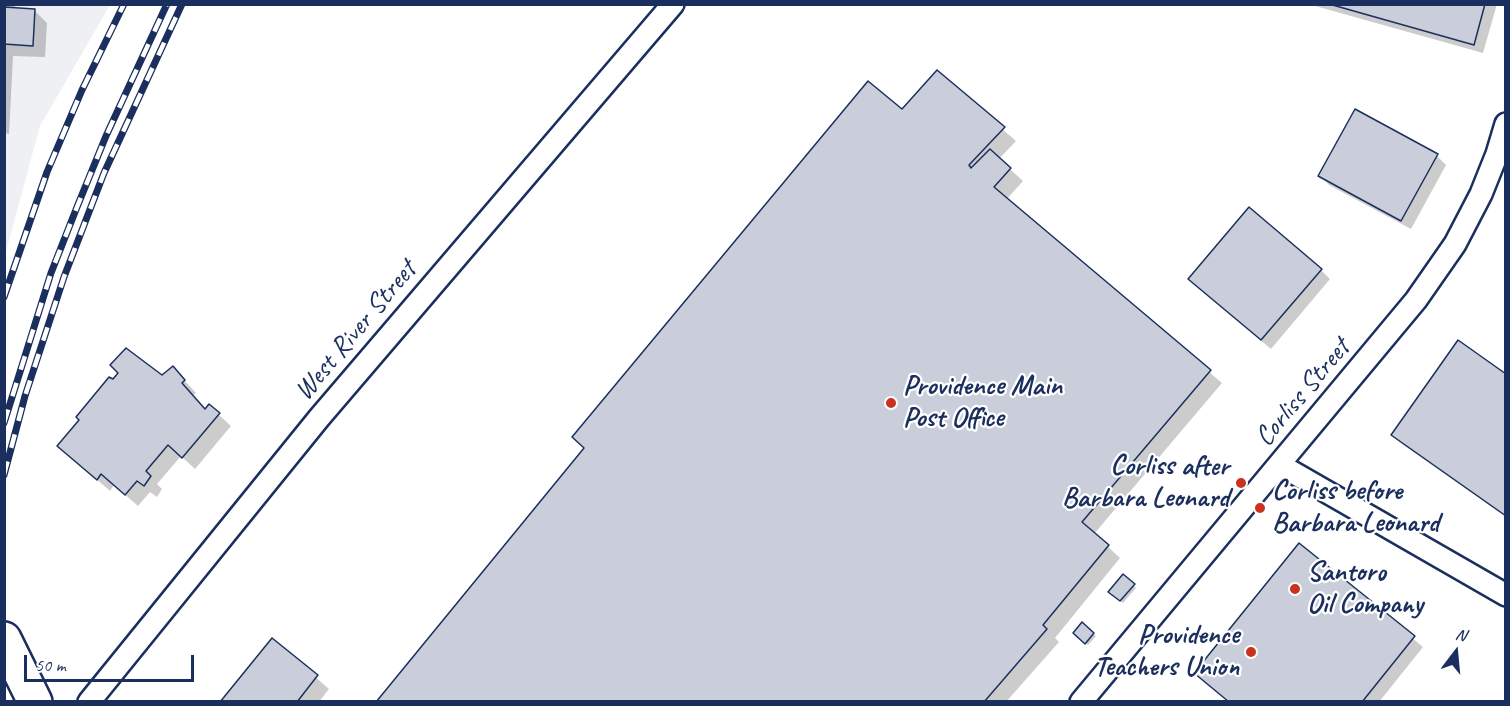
<!DOCTYPE html>
<style>
body{margin:0}
#map{position:relative;width:1510px;height:706px;overflow:hidden;background:#fff;font-family:Caveat,sans-serif}
canvas{display:block}
.frame{position:absolute;inset:0;border:6px solid #1b2f5e;pointer-events:none}
.north{position:absolute;left:1426px;top:622px;width:60px;height:60px;-webkit-text-stroke:4px #fff;paint-order:stroke;rotate:16deg;font-size:16px;font-weight:700;line-height:24px;text-align:center;color:#1b2f5e}
.north::after{content:'';display:block;margin:auto;width:21px;height:27px;background:#1b2f5e;clip-path:polygon(50% 0,100% 100%,50% 72%,0 100%)}
.scale{position:absolute;left:24px;top:655px;width:170px;height:27px;box-sizing:border-box;border:3px solid #1b2f5e;border-top:0;padding-left:8px;font-size:18px;line-height:21px;white-space:nowrap;color:#1b2f5e;-webkit-text-stroke:4px #fff;paint-order:stroke}
</style>
<div id="map">
<canvas width="1510" height="706"></canvas>
<div class="frame"></div>
<div class="north">N</div>
<div class="scale">50 m</div>
</div>
<script>
const ctx = document.querySelector('canvas').getContext('2d');
ctx.lineJoin = 'round';
function fill(path, color) { ctx.fillStyle = color; ctx.fill(path, 'evenodd'); }
const shape = rows => new Path2D(rows.map(r => 'M' + r).join(''));
function stroke(path, color, width, dash) { ctx.strokeStyle = color; ctx.lineWidth = width; ctx.lineCap = dash ? 'butt' : 'round'; ctx.setLineDash(dash || []); ctx.stroke(path); }
function drawText(font, color, halo, rows, align = 'center') {
  ctx.font = font + ' Caveat,sans-serif'; ctx.lineWidth = 4.5; ctx.setLineDash([]); ctx.textBaseline = 'middle'; ctx.strokeStyle = halo; ctx.fillStyle = color; for (const [text, x, y, turn = 0] of rows) {
    ctx.save(); ctx.translate(x, y); ctx.rotate((+turn || 0) * Math.PI / 180); ctx.textAlign = isNaN(turn) ? turn : align; if (halo) ctx.strokeText(text, 0, 0); ctx.fillText(text, 0, 0); ctx.restore();
  }
}
fill(shape([
 [5,5,110,5,40,126,5,255]
]), '#eff0f4');
fill(shape([
 [4,4,16,4,15,9,34,10,47,23,45,57,13,56,9,134,4,133],
 [1308,4,1497,4,1483,53],
 [937,72,1016,141,999,159,1023,181,1006,200,1222,383,1094,534,1120,558,1055,638,1059,642,1006,702,378,702],
 [1437,156,1446,165,1411,229,1329,185,1320,175],
 [1321,270,1330,279,1271,349,1199,288],
 [173,368,196,393,193,396,206,411,209,406,231,426,195,469,181,456,157,484,162,489,157,497,150,492,138,506,114,485,110,491,59,446,113,381,162,377],
 [1506,376,1506,517,1402,444,1393,435],
 [1299,545,1423,647,1379,702,1229,702],
 [1123,576,1136,588,1123,603,1112,594],
 [1082,625,1096,636,1088,645,1075,633],
 [273,640,329,689,319,702,222,702]
]), '#0003');
const building = shape([
 [1329,4,1485,4,1474,45,1329,4],
 [4,7,35,9,33,46,4,44,4,7],
 [937,70,1005,127,969,165,971,168,990,149,1011,168,994,187,1211,370,1082,522,1109,545,1043,625,1047,629,984,702,376,702,584,448,572,437,868,81,902,109,937,70],
 [1355,109,1438,154,1401,221,1318,176,1355,109],
 [1249,207,1322,269,1261,340,1188,279,1249,207],
 [1458,340,1506,374,1506,516,1391,435,1458,340],
 [126,348,162,375,173,366,185,380,182,383,205,409,209,404,220,413,182,458,168,445,146,471,151,476,144,486,137,481,125,495,101,474,97,480,57,446,79,420,76,417,109,377,113,379,118,373,110,365,126,348],
 [1299,543,1415,636,1362,702,1229,702,1194,673,1299,543],
 [1123,574,1135,584,1120,601,1108,592,1123,574],
 [1082,622,1094,633,1085,644,1073,633,1082,622],
 [272,638,318,675,297,702,220,702,272,638]
]);
fill(building, '#caceda');
stroke(building, '#1b2f5e', 1.5);
const minor = shape([
 [1280,465,1506,595],
 [89,702,319,418,673,4],
 [1081,702,1416,300,1455,244,1481,194,1497,154,1506,124]
]);
const primary = shape([
 [4,639,35,702]
]);
stroke(minor, '#1b2f5e', 26);
stroke(primary, '#1b2f5e', 38);
stroke(minor, '#fff', 21);
stroke(primary, '#fff', 33);
const rail = shape([
 [4,297,47,172,82,90,124,4],
 [4,423,51,273,77,207,106,136,167,4],
 [4,475,25,396,64,277,104,173,182,4]
]);
stroke(rail, '#1b2f5e', 7);
stroke(rail, '#fff', 4.5, [14]);
for (const [x, y, r, color] of [
 [891,403,6,"#c8321e"],
 [1241,483,6,"#c8321e"],
 [1260,508,6,"#c8321e"],
 [1295,589,6,"#c8321e"],
 [1251,652,6,"#c8321e"]
]) { const dot = new Path2D(); dot.arc(x, y, r, 0, 2 * Math.PI); ctx.fillStyle = color; ctx.fill(dot); stroke(dot, '#fff', 2); }
drawText('28px', '#1b2f5e', '#fff', [
 ["West River Street",356,331,-50],
 ["Corliss Street",1303,393,-50]
]);
drawText('bold 28px', '#1b2f5e', '#fff', [
 ["Providence Main",903,387],
 ["Post Office",903,419],
 ["Corliss after",1229,467,"right"],
 ["Barbara Leonard",1229,499,"right"],
 ["Corliss before",1272,492],
 ["Barbara Leonard",1272,524],
 ["Santoro",1307,573],
 ["Oil Company",1307,605],
 ["Providence",1239,636,"right"],
 ["Teachers Union",1239,668,"right"]
], 'left');
</script>
